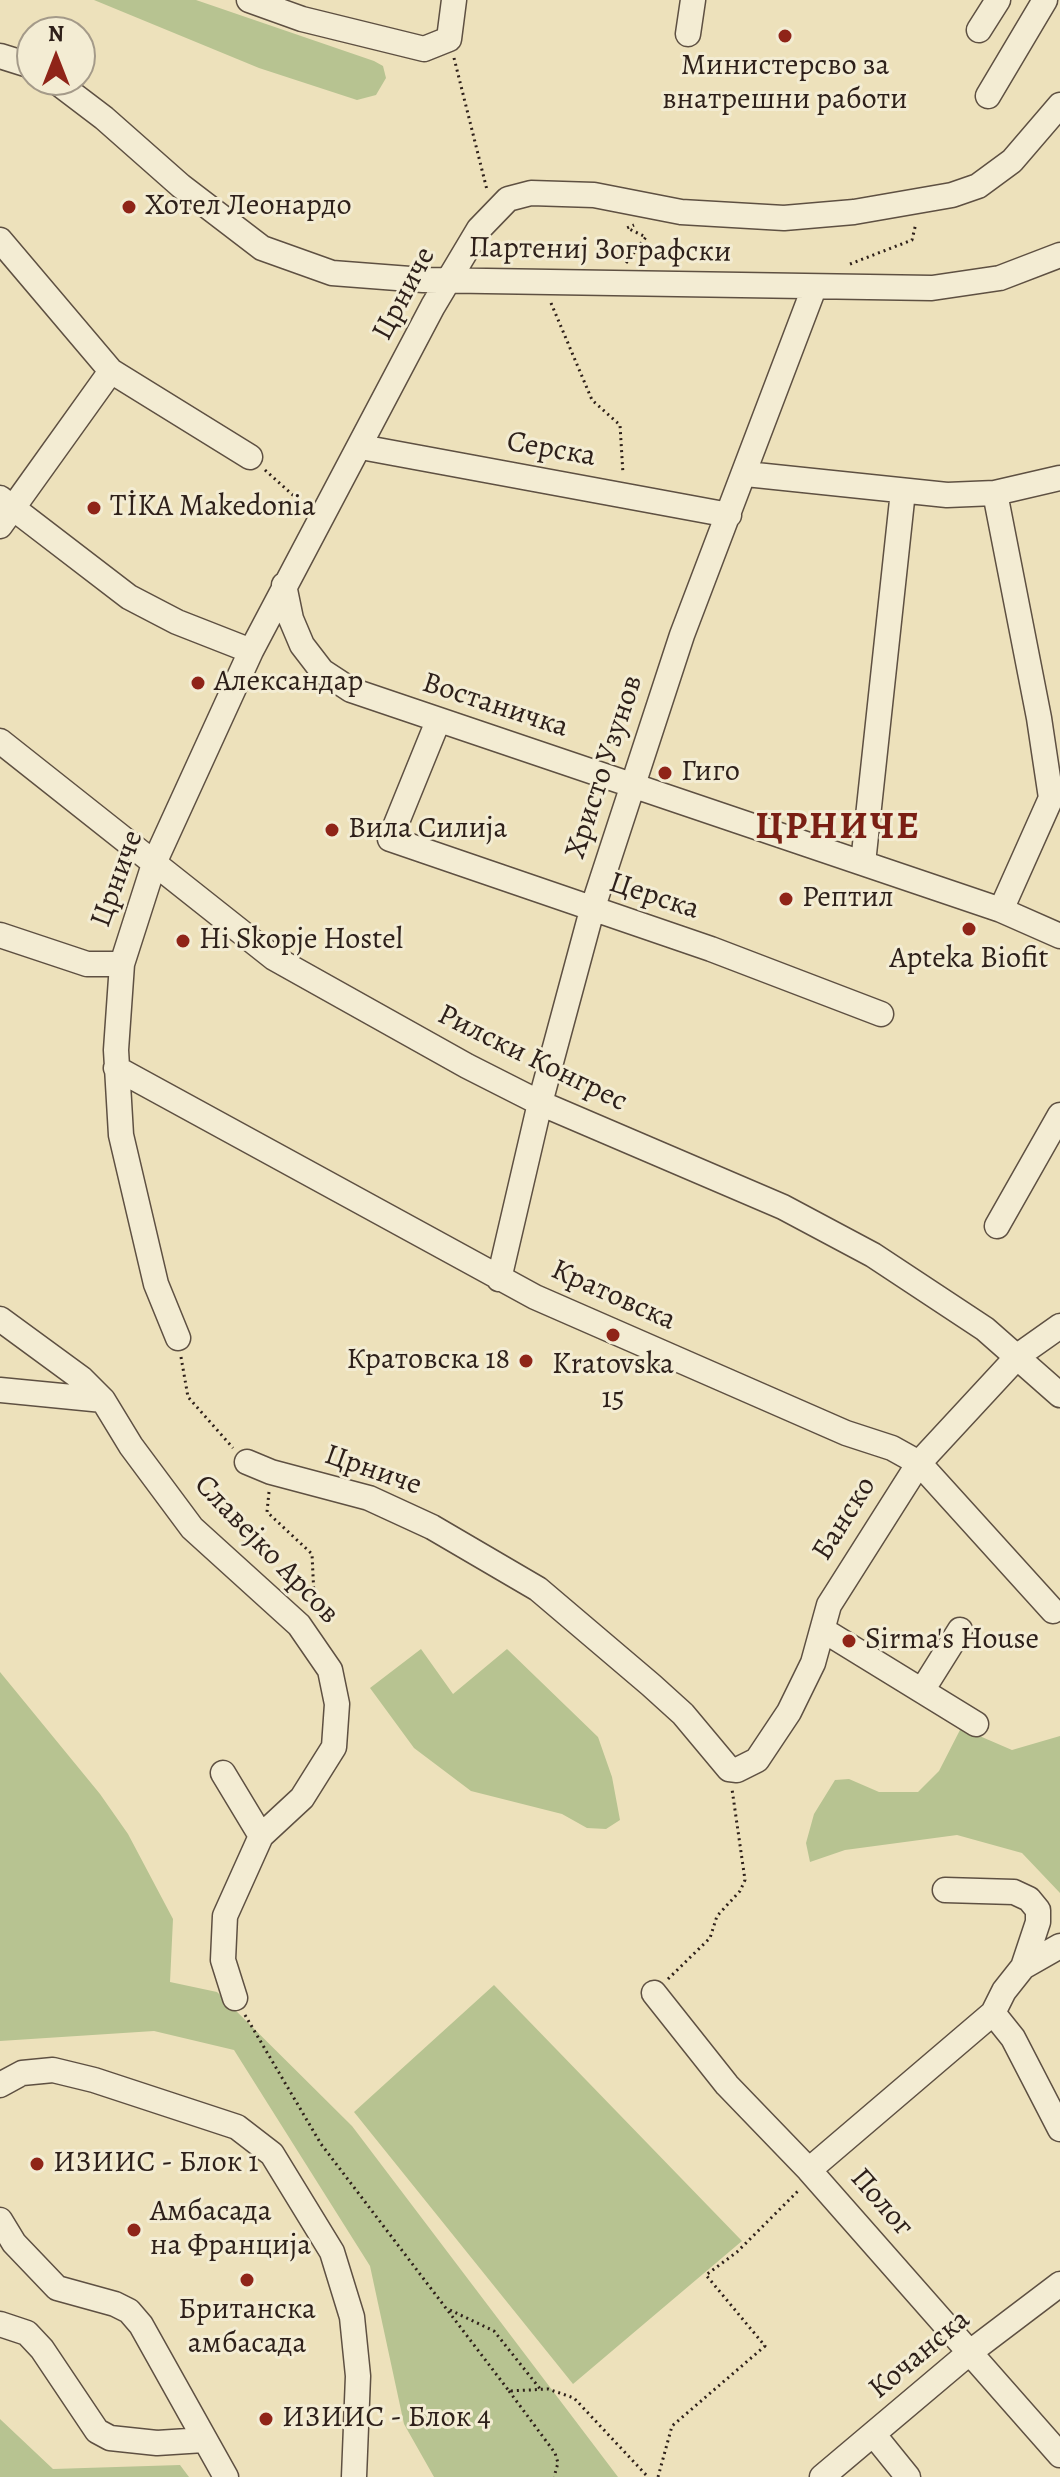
<!DOCTYPE html>
<meta charset="utf-8">
<style>
body{margin:0}
#map{position:relative;width:1060px;height:2477px;overflow:hidden;background:#ede1bb;font-family:Alegreya,serif}
canvas{display:block}
.north{position:absolute;left:16px;top:16px;width:80px;height:80px;box-sizing:border-box;background:#f3ecd3;border:2px solid #a49a89;border-radius:50%;rotate:0deg;font-size:22px;font-weight:700;line-height:32px;text-align:center;color:#2e201a}
.north::after{content:'';display:block;margin:auto;width:28px;height:36px;background:#8f2418;clip-path:polygon(50% 0,100% 100%,50% 72%,0 100%)}
</style>
<div id="map">
<canvas width="1060" height="2477"></canvas>
<div class="north">N</div>
</div>
<script>
const ctx = document.querySelector('canvas').getContext('2d');
ctx.lineJoin = 'round';
function fill(path, color) { ctx.fillStyle = color; ctx.fill(path, 'evenodd'); }
const shape = rows => new Path2D(rows.map(r => 'M' + r).join(''));
function stroke(path, color, width, dash) { ctx.strokeStyle = color; ctx.lineWidth = width; ctx.lineCap = dash ? 'butt' : 'round'; ctx.setLineDash(dash || []); ctx.stroke(path); }
function drawText(font, color, halo, rows, align = 'center') {
  ctx.font = font + ' Alegreya,serif'; ctx.lineWidth = 6; ctx.setLineDash([]); ctx.textBaseline = 'middle'; ctx.strokeStyle = halo; ctx.fillStyle = color; for (const [text, x, y, turn = 0] of rows) {
    ctx.save(); ctx.translate(x, y); ctx.rotate((+turn || 0) * Math.PI / 180); ctx.textAlign = isNaN(turn) ? turn : align; if (halo) ctx.strokeText(text, 0, 0); ctx.fillText(text, 0, 0); ctx.restore();
  }
}
fill(shape([
 [94,0,196,0,374,61,383,66,386,78,376,95,357,100,259,68],
 [421,1649,453,1694,507,1649,598,1737,612,1777,620,1820,606,1829,587,1828,562,1814,471,1791,414,1748,370,1688],
 [0,1672,100,1794,128,1834,173,1919,170,1982,217,1992,352,2126,618,2477,434,2477,404,2424,370,2266,234,2050,154,2031,0,2041],
 [961,1728,1012,1750,1060,1736,1060,1893,1022,1853,957,1835,845,1850,810,1862,806,1843,814,1814,835,1780,849,1779,879,1792,918,1792,939,1771],
 [494,1985,742,2241,573,2384,354,2112],
 [0,2419,53,2469,180,2465,189,2477,0,2477]
]), '#b7c391');
const minor = shape([
 [249,0,302,19,424,49,449,39,454,0],
 [979,30,998,0],
 [688,34,693,0],
 [0,56,32,66],
 [54,80,104,118,181,186,262,248,332,273,423,280,932,288,1000,278,1060,255],
 [988,96,1045,0],
 [0,240,111,371,250,457],
 [361,447,729,515],
 [746,474,947,495,995,493,1060,478],
 [995,493,1039,718,1051,798,1001,910],
 [0,498,129,597,177,622,251,651],
 [0,526,111,371],
 [284,585,291,619,302,645,322,671,351,690,1001,910,1060,936],
 [438,721,390,839,711,949,881,1014],
 [0,741,274,958,467,1066,540,1103,783,1207,873,1255,985,1329,1060,1395],
 [863,863,903,491],
 [0,935,87,964,122,964],
 [116,1068,535,1297,846,1433,892,1448,919,1463,1053,1611],
 [997,1226,1060,1115],
 [499,1279,540,1103,592,910,682,635,814,288],
 [0,1319,82,1379,103,1400,131,1446,192,1528,299,1625,330,1670,337,1704,334,1747,302,1798,261,1836,225,1916,223,1960,235,1998],
 [178,1338,156,1284,121,1135,116,1050,122,964,155,861,251,651,433,306,479,229,508,199,531,193,594,195,681,212,784,218,854,212,952,195,978,186,1012,161,1060,105],
 [0,1390,103,1400],
 [247,1462,271,1472,369,1498,432,1527,538,1589,651,1685,683,1714,729,1769,737,1770,757,1760,789,1712,813,1663,829,1605,919,1463,1019,1355,1060,1326],
 [823,1630,976,1724],
 [923,1689,960,1630],
 [223,1773,261,1836],
 [945,1890,1014,1892,1029,1899,1038,1910,1038,1922,1023,1967,1004,1991,993,2013],
 [1023,1967,1060,1946],
 [654,1993,727,2085,809,2170,1060,2455],
 [0,2085,22,2073,53,2070,94,2080,237,2127,272,2154,332,2252,352,2317,358,2376,354,2477],
 [809,2170,993,2013,1013,2038,1060,2129],
 [0,2220,14,2243,57,2288,115,2304,129,2311,141,2325,226,2477],
 [0,2324,27,2333,42,2349,97,2431,110,2438,157,2443,204,2440],
 [874,2435,908,2477],
 [822,2477,969,2353,1060,2284]
]);
stroke(minor, '#5e5042', 27);
stroke(shape([
 [454,58,487,190],
 [626,263,646,237,627,228,634,225],
 [850,264,912,240,916,223],
 [551,303,592,400,620,425,623,474],
 [265,470,304,505],
 [181,1357,188,1397,233,1448],
 [269,1492,267,1512,312,1554,314,1596,308,1607],
 [668,1979,710,1938,717,1916,740,1891,745,1880,732,1789],
 [245,2015,321,2144,509,2391,548,2389,574,2398,648,2477],
 [450,2310,494,2331,541,2390],
 [509,2391,555,2453,558,2463,554,2477],
 [658,2477,672,2426,765,2346,706,2275,737,2252,798,2191]
]), '#2e201a', 3, [2, 4]);
stroke(minor, '#f3ecd3', 24);
for (const [x, y, r, color] of [
 [785,36,8,"#8f2418"],
 [129,207,8,"#8f2418"],
 [94,508,8,"#8f2418"],
 [198,683,8,"#8f2418"],
 [665,773,8,"#8f2418"],
 [332,830,8,"#8f2418"],
 [786,899,8,"#8f2418"],
 [969,929,8,"#8f2418"],
 [183,941,8,"#8f2418"],
 [613,1335,8,"#8f2418"],
 [526,1361,8,"#8f2418"],
 [849,1641,8,"#8f2418"],
 [37,2164,8,"#8f2418"],
 [134,2230,8,"#8f2418"],
 [247,2280,8,"#8f2418"],
 [266,2419,8,"#8f2418"]
]) { const dot = new Path2D(); dot.arc(x, y, r, 0, 2 * Math.PI); ctx.fillStyle = color; ctx.fill(dot); stroke(dot, '#f3ecd3', 3); }
drawText('30px', '#2e201a', '#f3ecd3', [
 ["Министерсво за",785,67,"center"],
 ["внатрешни работи",785,101,"center"],
 ["Хотел Леонардо",145,207],
 ["TİKA Makedonia",110,508],
 ["Александар",214,683],
 ["Гиго",681,773],
 ["Вила Силија",348,830],
 ["Рептил",802,899],
 ["Hi Skopje Hostel",199,941],
 ["Apteka Biofit",969,960,"center"],
 ["Кратовска 18",510,1361,"right"],
 ["Kratovska",613,1366,"center"],
 ["15",613,1400,"center"],
 ["Sirma's House",865,1641],
 ["ИЗИИС - Блок 1",53,2164],
 ["Амбасада",150,2213],
 ["на Франција",150,2247],
 ["Британска",247,2311,"center"],
 ["амбасада",247,2345,"center"],
 ["ИЗИИС - Блок 4",282,2419]
], 'left');
drawText('30px', '#2e201a', '#f3ecd3', [
 ["Партениј Зографски",600,251,1],
 ["Црниче",405,294,-62],
 ["Серска",551,450,10],
 ["Востаничка",495,706,18],
 ["Христо Узунов",605,767,-72],
 ["Црниче",118,879,-70],
 ["Церска",654,897,18],
 ["Рилски Конгрес",532,1059,26],
 ["Кратовска",613,1296,24],
 ["Црниче",373,1471,19],
 ["Банско",845,1519,-58],
 ["Славејко Арсов",266,1550,46],
 ["Полог",881,2203,49],
 ["Кочанска",920,2355,-40]
]);
ctx.letterSpacing = '2px';
drawText('bold 38px', '#7a1f14', '#f3ecd3', [
 ["ЦРНИЧЕ",838,829]
]);
ctx.letterSpacing = '0px';
</script>
